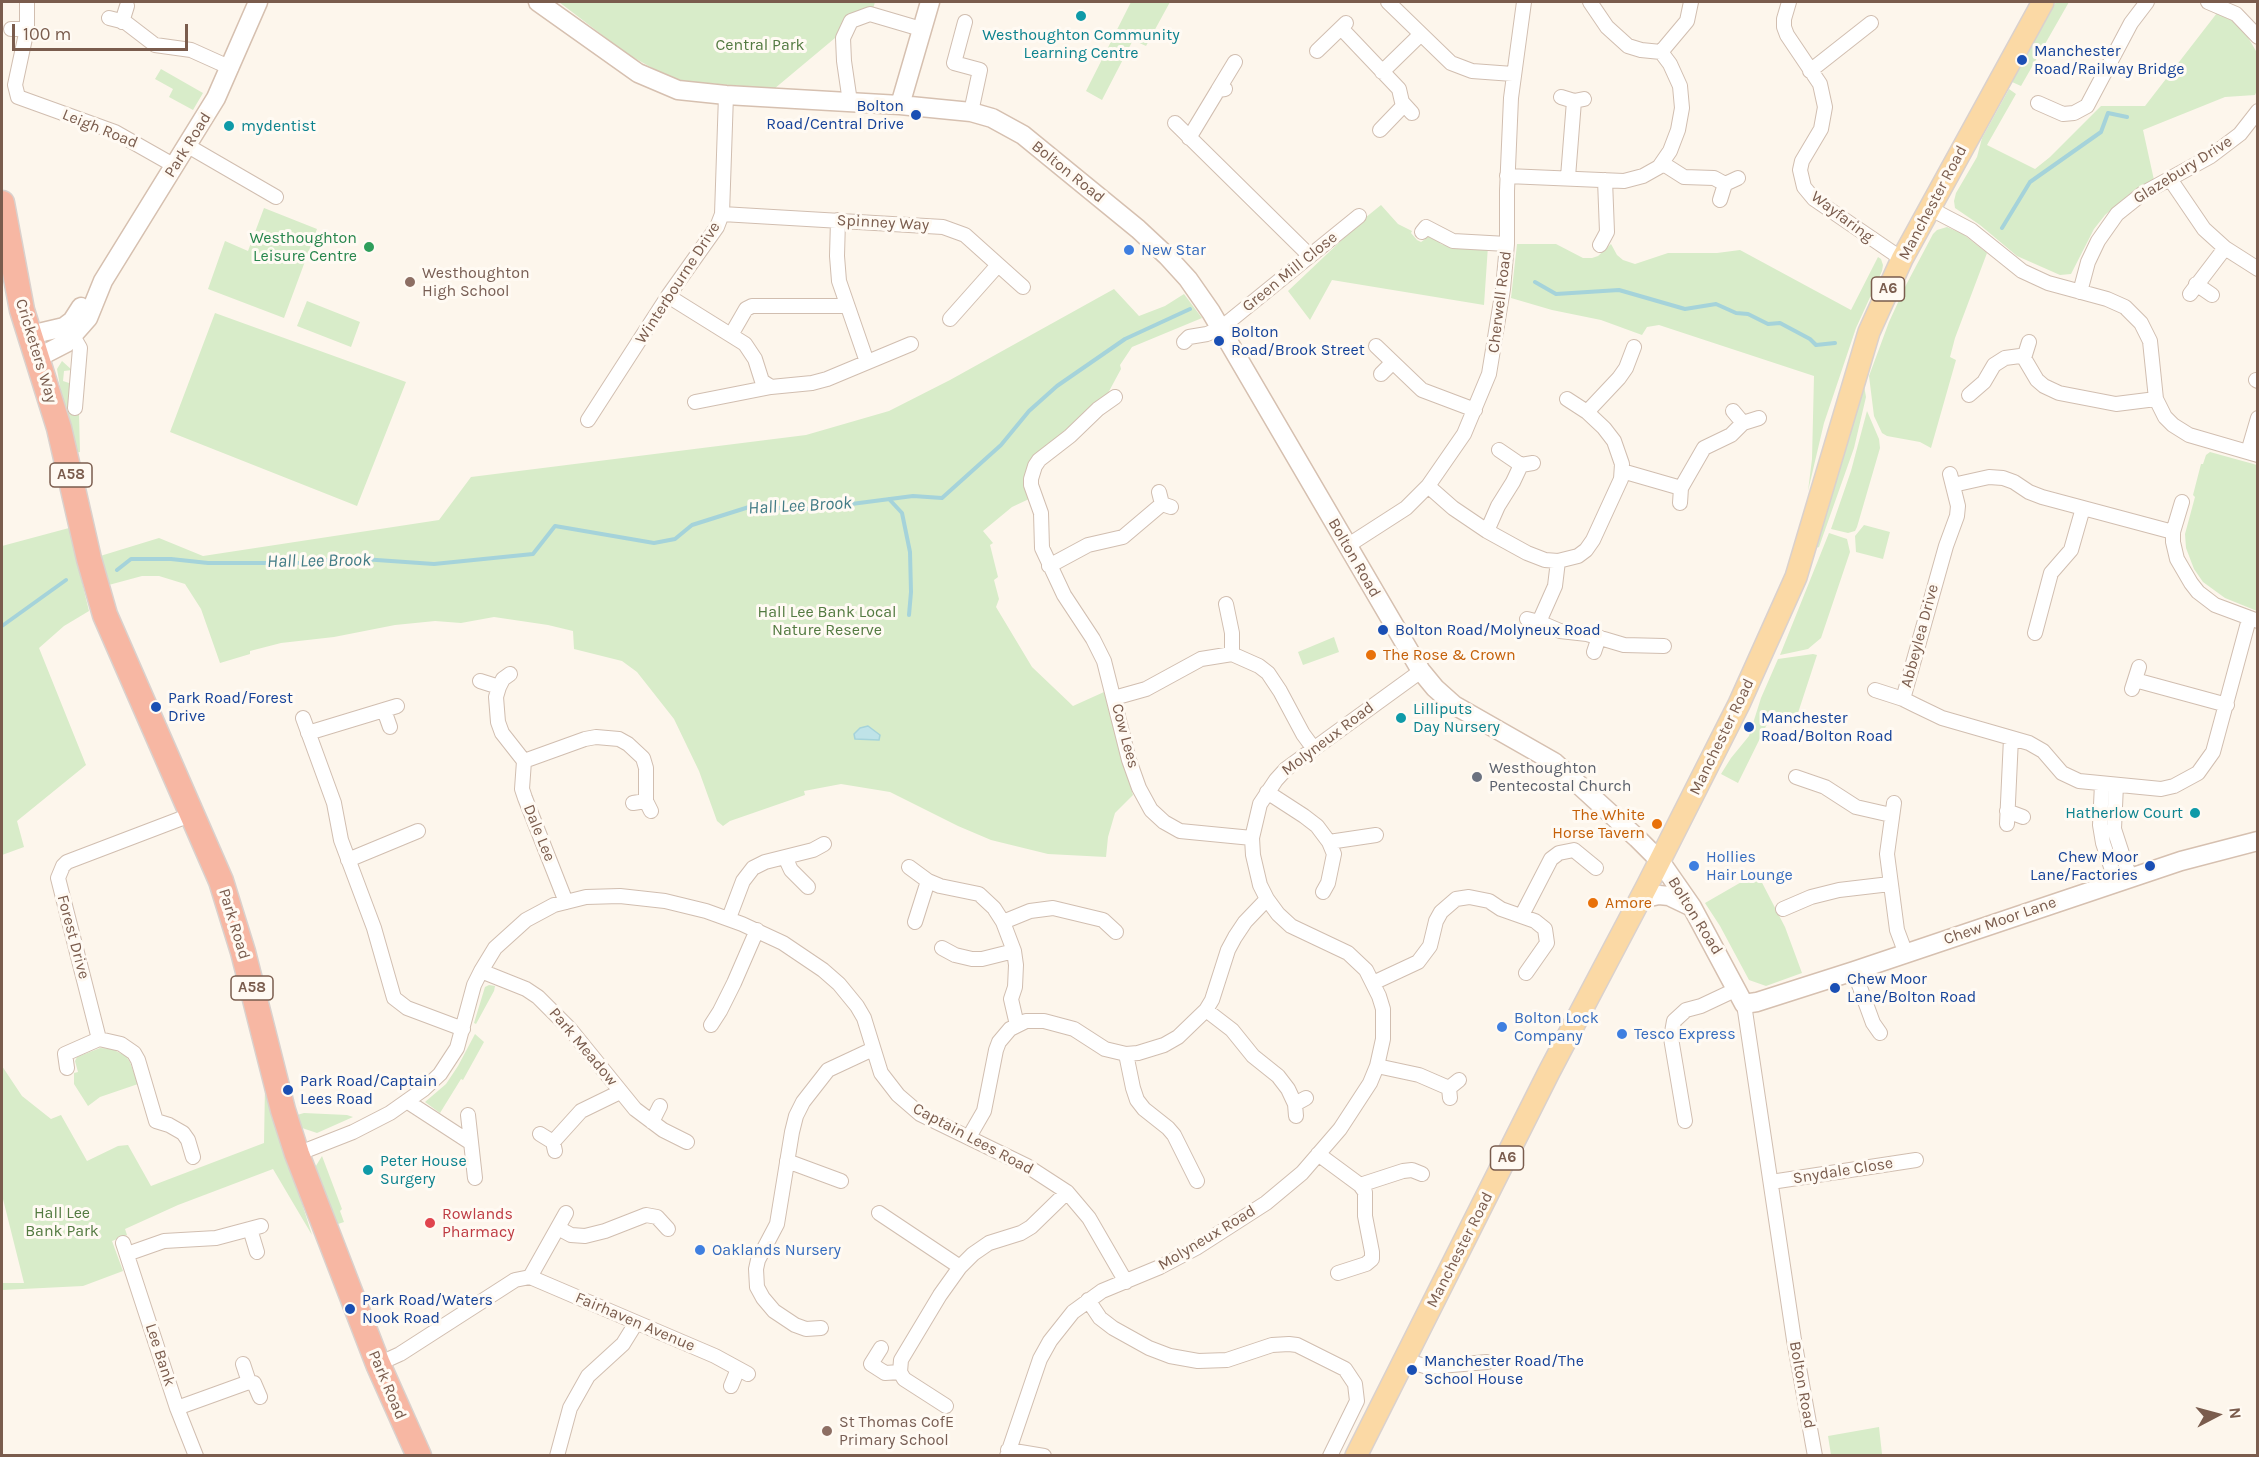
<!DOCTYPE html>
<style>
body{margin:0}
#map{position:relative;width:2259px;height:1457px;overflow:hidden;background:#fdf6ec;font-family:Karla,sans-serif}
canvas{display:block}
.frame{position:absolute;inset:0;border:3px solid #7a5c4d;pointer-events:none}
.north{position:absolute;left:2187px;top:1385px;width:60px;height:60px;-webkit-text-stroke:4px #fffaf3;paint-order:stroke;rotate:84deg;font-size:16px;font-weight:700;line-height:24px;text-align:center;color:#7a5c4d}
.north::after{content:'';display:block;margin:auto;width:21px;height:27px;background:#7a5c4d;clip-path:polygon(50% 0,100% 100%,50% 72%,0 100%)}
.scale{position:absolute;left:12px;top:24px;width:176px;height:27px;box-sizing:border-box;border:3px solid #7a5c4d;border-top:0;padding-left:8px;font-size:18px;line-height:21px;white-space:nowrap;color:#7a5c4d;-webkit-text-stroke:4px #fffaf3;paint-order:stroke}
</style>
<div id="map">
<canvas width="2259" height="1457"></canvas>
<div class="frame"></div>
<div class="north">N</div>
<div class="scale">100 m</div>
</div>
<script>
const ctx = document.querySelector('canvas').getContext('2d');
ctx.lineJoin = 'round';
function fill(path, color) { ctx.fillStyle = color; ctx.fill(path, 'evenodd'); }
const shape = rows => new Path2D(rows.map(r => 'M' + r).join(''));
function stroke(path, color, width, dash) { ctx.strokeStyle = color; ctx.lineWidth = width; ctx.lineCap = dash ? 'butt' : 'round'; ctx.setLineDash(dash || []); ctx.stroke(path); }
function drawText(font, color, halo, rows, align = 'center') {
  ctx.font = font + ' Karla,sans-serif'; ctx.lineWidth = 6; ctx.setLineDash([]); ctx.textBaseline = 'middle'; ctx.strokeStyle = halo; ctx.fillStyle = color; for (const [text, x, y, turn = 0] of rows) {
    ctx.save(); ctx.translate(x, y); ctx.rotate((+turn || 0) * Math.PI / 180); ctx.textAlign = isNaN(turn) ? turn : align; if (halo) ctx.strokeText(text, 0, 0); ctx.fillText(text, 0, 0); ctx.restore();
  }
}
fill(shape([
 [559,2,875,2,873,9,841,33,774,89,684,81,665,75,627,54],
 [1131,2,1170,2,1146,46,1133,40,1102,100,1086,91],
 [2056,2,2069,2,2021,86,2012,82],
 [2217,13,2231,20,2246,34,2256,51,2258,88,2255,95,2225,97,2143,130,2154,180,2133,191,2105,215,2094,229,2071,274,2060,275,2017,256,1980,225,1955,208,1954,201,1956,193,1977,157,1982,138,2009,89,2016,94,1987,145,2035,169,2050,157,2101,106,2145,106],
 [161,69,203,93,193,110,169,97,173,89,155,79],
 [1381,205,1398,224,1412,231,1411,233,1417,240,1421,242,1431,235,1441,244,1457,249,1488,246,1484,305,1332,280,1310,320,1288,291,1365,218],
 [264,208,317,229,284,318,208,289,225,241,248,251],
 [1947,227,1963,234,1987,253,1955,338,1950,357,1956,360,1931,448,1920,442,1887,436,1882,433,1874,416,1869,376,1889,322,1906,285,1933,234,1937,230],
 [1517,244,1556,244,1583,258,1592,258,1598,256,1611,244,1617,255,1623,260,1635,264,1668,253,1717,253,1740,250,1851,310,1878,257,1881,259,1883,265,1882,271,1856,328,1824,423,1808,491,1812,459,1814,376,1659,325,1647,327,1642,335,1601,320,1552,310,1511,298],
 [1114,289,1139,316,1165,306,1184,294,1202,318,1132,347,1120,365,1121,369,1107,395,1032,460,1024,480,1024,487,1029,499,1012,507,983,531,993,543,990,545,998,577,994,580,999,599,996,607,1032,667,1073,706,1104,692,1133,795,1115,813,1108,837,1106,857,1048,854,991,840,958,826,890,792,841,784,804,791,805,795,730,821,723,826,717,821,699,771,674,719,637,672,622,661,574,649,573,631,548,625,494,617,461,623,435,621,395,625,334,637,281,643,250,651,250,654,220,663,201,609,185,584,159,576,142,576,105,586,97,557,159,538,203,556,439,520,471,477,806,435,889,411,950,380],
 [307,301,360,322,351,347,297,326],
 [215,313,406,382,357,506,170,432],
 [62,361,72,370,64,371,63,381,69,383,72,388,71,414,79,414,80,452,75,453,63,404,57,369],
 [1862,384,1864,385,1866,397,1854,448,1819,547,1816,548],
 [1867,411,1879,439,1880,448,1857,527,1855,531,1848,533,1831,529,1851,471],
 [2210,452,2257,465,2257,611,2225,598,2203,582,2194,569,2186,548,2185,534,2195,497,2193,495,2201,464,2203,464,2206,455],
 [1864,525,1890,532,1883,559,1856,552,1855,536],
 [69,528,89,611,64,626,39,648,86,765,17,821,24,847,2,855,2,546],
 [1829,533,1847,539,1850,552,1821,638,1808,649,1780,655],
 [1334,637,1339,652,1303,665,1298,652],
 [1813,654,1817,655,1796,719,1773,712,1738,783,1721,774,1731,758,1749,736,1761,698,1778,659],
 [1757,873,1785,927,1802,973,1766,986,1749,980,1720,926,1705,903],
 [489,985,495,986,494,991,476,1024,474,1023,485,987],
 [475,1034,484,1042,463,1080,461,1079,440,1113,425,1102,446,1084,458,1066],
 [100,1048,112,1049,126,1056,130,1062,138,1084,100,1097,88,1106,74,1084,74,1073,78,1072,75,1061,77,1057],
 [2,1066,22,1096,51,1119,61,1115,87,1161,118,1146,128,1145,151,1186,264,1143,265,1086,312,1235,273,1169,178,1205,125,1229,127,1235,112,1241,123,1271,83,1286,2,1290,2,1283,24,1283,2,1195],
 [304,1113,347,1115,353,1117,317,1133,299,1127,297,1115],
 [322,1156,342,1209,340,1211,344,1222,335,1225,314,1169],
 [1879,1427,1882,1454,1831,1455,1828,1436]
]), '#d8ecc9');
const water = shape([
 [868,726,880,735,879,740,855,739,854,734,860,728,868,726]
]);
fill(water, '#bfe3e8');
stroke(water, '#a5d3da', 1.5);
stroke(shape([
 [2002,228,2030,182,2101,132,2108,113,2127,117],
 [1535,282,1556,294,1619,290,1685,309,1716,304,1736,313,1748,314,1768,324,1780,323,1810,339,1816,345,1835,343],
 [889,499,902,513,910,552,911,592,909,615],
 [117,570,131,559,171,559,208,563,299,563,348,558,434,564,533,554,555,526,654,543,675,539,692,525,749,507,813,509,913,496,942,498,1001,445,1029,411,1057,386,1125,339,1190,309],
 [2,626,66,580]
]), '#a5d3da', 4);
const street = shape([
 [27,2,27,29,15,85,18,97,115,132,175,166],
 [1388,2,1451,63,1472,71,1513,74],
 [1789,2,1784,19,1784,27,1787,35,1820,84,1825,107,1821,129,1802,161,1800,170,1804,187,1814,199,1902,259],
 [2208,2,2236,14,2258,37],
 [109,18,125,22,155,45,191,50,231,68],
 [122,22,127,6],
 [965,22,954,63,980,70,971,112],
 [1341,28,1399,89,1402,102,1412,113],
 [11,29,27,29],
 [1317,51,1346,23],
 [1661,52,1687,21,1691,2],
 [1810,71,1871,23],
 [1382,72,1421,34],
 [1218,90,1235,62],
 [1561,97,1574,101,1584,99],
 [850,102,844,61,843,38,851,21,870,14,921,29],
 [2038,103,2063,114,2074,113,2087,106,2131,23,2147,2],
 [1175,123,1310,256],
 [1380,130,1404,105],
 [1189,138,1218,90,1225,89],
 [188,146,276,197],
 [1662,163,1684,177,1714,178,1725,184],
 [1507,176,1624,181,1643,176,1659,167,1670,151,1678,130,1682,108,1680,86,1670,64,1661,52,1641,50,1628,46,1607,27,1590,2],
 [1568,177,1574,101],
 [2170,179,2204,229,2225,248,2258,269],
 [1720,200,1725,184,1738,178],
 [1929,208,1971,230,2022,271,2048,283,2107,299,2125,307,2141,323,2150,341,2156,399,2165,417,2173,425,2189,435,2258,455],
 [722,214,943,227,965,235,1023,287],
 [838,220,837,256,839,281,867,362],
 [1422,232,1426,227,1453,241,1507,244],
 [1600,245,1607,232,1605,180],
 [2196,284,2212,295],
 [2080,292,2088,262,2098,241,2117,214,2142,194,2211,156,2240,134,2258,111],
 [2190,294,2225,248],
 [668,296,745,344,755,359,762,381,771,387,812,383,827,379,911,344],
 [950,319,998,265],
 [69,329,80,348,75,408],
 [731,335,746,309,752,306,846,306],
 [1184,342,1189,337,1207,334,1221,328,1359,216],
 [1376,346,1422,390,1475,410],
 [2024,358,2029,342],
 [1381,374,1392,363],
 [2256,380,2258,381],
 [1969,395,1984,382,1994,365,2005,358,2020,356,2024,358,2037,380,2044,386,2059,393,2116,404,2156,399],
 [1115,397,1098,409,1070,436,1039,460,1035,466,1031,479,1031,485,1041,513,1042,548,1064,595,1093,639,1104,661,1129,760,1139,788,1151,810,1164,822,1180,831,1252,838],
 [695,402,771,387],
 [1733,411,1743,423],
 [1587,412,1619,378,1626,368,1634,347],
 [588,420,668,296,717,227,722,214,726,95],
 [1499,450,1521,465],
 [2248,452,2258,418],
 [1622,471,1681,488,1680,503],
 [1950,474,1958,506,1957,516,1946,546,1903,699,1915,705,1942,718,2029,743,2043,751,2062,773,2079,781,2161,789,2174,786,2198,773,2213,752,2249,619],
 [1953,485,1989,477,2003,478,2014,482,2029,492,2042,497,2173,532],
 [1428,486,1453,508,1487,531,1527,553,1545,560,1558,561,1578,556,1586,550,1593,540,1621,479,1622,464,1614,441,1604,428,1587,412,1567,399],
 [1681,488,1704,448,1731,435,1743,423,1759,418],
 [1159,492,1162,504,1171,507],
 [2182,502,2173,532,2173,542,2177,559,2191,583,2198,592,2215,605,2258,621],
 [1487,531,1498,506,1513,482,1521,465,1533,463],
 [1347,546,1406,508,1428,486,1464,434,1489,374,1503,289,1507,244,1507,191,1511,98,1524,2],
 [1049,566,1088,545,1123,537,1162,504],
 [1226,604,1232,633,1232,654],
 [1527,619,1539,622,1560,631,1587,634,1624,645,1664,646],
 [1539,622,1555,586,1558,561],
 [2035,633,2051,573,2071,550,2083,508],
 [1594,652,1599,637],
 [510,674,503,679,499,687,496,697,498,722,502,733,524,761,522,789,525,798,566,902],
 [2135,680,2227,705],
 [480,681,499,687],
 [2132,689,2139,667],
 [1875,690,1903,699],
 [1114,698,1146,689,1201,659,1232,654,1259,666,1268,673,1280,691,1303,734,1314,749],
 [384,710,390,727],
 [303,718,334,803,341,840,374,928,394,998,407,1008,463,1029],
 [308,733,397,706],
 [524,761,585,739,596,737,619,739,628,744,643,758,646,768,646,801],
 [1796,777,1825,787,1856,807,1891,815],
 [2102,784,2100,825,2103,843,2116,882],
 [2116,785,2114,829,2130,878],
 [1267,792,1304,816,1317,826,1329,842,1334,854,1328,883,1323,892],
 [633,803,646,801,651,811],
 [1894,803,1887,854,1897,930,1906,954],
 [2007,811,2023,817],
 [193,814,67,862,63,866,58,878,99,1039,121,1044,134,1053,138,1060,156,1121,169,1125,183,1133,188,1140,193,1157],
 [2007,824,2011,738],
 [1329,842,1376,835],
 [785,857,791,870,808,887],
 [348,860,418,831],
 [909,867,928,881,940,886,979,894,994,908,1003,922,1014,951,1016,965,1015,987,1011,999,1017,1025],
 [1783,909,1811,897,1839,890,1890,884],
 [1522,915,1551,859,1559,853,1574,850,1596,868],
 [729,918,743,881,753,868,765,862,813,850,824,844],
 [915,922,928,881],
 [1003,922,1030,911,1053,908,1103,920,1116,932],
 [942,948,955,955,972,959,982,959,1014,951],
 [481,971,526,989,538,997,570,1029,635,1109,663,1130,687,1142],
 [1854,971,1873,1023,1880,1033],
 [1373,983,1418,962,1430,946,1436,921,1441,912,1456,899,1469,897,1489,901,1501,909,1535,921,1545,929,1547,943,1526,973],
 [1744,1004,1794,1340,1815,1456],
 [1206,1010,1232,1030,1253,1056,1278,1076,1288,1089,1295,1104],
 [711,1025,720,1011,734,983,757,930],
 [1126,1054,1133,1088,1137,1100,1144,1109,1168,1128,1174,1135,1197,1181],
 [1377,1066,1419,1075,1449,1088],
 [67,1068,65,1054,99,1039],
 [1450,1098,1449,1088,1459,1080],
 [408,1102,471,1143],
 [468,1115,475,1178],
 [1296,1116,1295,1104,1306,1098],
 [1685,1121,1671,1038,1674,1021,1686,1010,1701,1006,1735,990],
 [652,1122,660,1106],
 [540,1134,553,1142,555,1151],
 [969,1137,984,1111,996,1050,999,1042,1010,1029,1026,1021,1044,1021,1074,1029,1105,1049,1126,1054,1138,1053,1164,1045,1178,1037,1206,1010,1212,1000,1228,950,1235,937,1245,922,1267,899],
 [553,1142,581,1111,620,1092],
 [297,1154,353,1132,390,1113,424,1089,440,1074,457,1048,474,985,481,971,495,948,526,920,554,905,586,897,620,896,665,901,706,911,742,924,783,943,823,970,839,984,857,1006,864,1018,881,1073,898,1095,920,1114,1027,1166,1067,1192,1089,1218,1126,1282],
 [1318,1154,1360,1185,1365,1192,1365,1216,1372,1252,1372,1259,1366,1264,1338,1273],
 [787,1161,841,1181],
 [1771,1182,1916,1160],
 [1360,1185,1403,1171,1412,1170,1422,1174],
 [879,1213,960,1267],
 [558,1228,571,1235,585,1236,605,1231,646,1215,657,1217,668,1229],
 [250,1229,257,1252],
 [123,1243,177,1408,196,1456],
 [127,1254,164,1241,216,1238,261,1226],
 [530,1277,715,1356,748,1374],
 [1088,1300,1100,1318,1113,1328,1149,1348,1170,1356,1198,1361,1227,1360,1272,1345,1289,1344,1297,1345,1345,1369,1355,1384,1357,1401,1330,1456],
 [821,1328,806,1329,795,1325,774,1311,763,1298,757,1287,756,1269,758,1260,777,1224,792,1132,796,1116,803,1102,828,1070,873,1049],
 [881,1348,871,1364,885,1373,900,1372],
 [1404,1360,1428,1367,1487,1362],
 [243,1364,249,1382],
 [378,1364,400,1354,515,1280,530,1277,566,1213],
 [731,1386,738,1369],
 [946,1406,904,1379,900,1372,901,1360,940,1295,960,1267,973,1254,989,1243,1021,1233,1031,1227,1067,1192],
 [177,1408,249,1382,254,1383,260,1397],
 [1008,1450,1044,1456],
 [557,1456,570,1408,588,1376,623,1344,636,1323],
 [1007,1456,1040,1359,1050,1341,1073,1312,1102,1291,1160,1267,1196,1248,1266,1203,1302,1173,1340,1129,1370,1083,1377,1066,1383,1039,1383,1009,1379,996,1366,970,1348,953,1291,926,1278,914,1267,899,1260,885,1253,855,1252,838,1260,804,1276,780,1286,769,1421,671]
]);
const secondary = shape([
 [538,2,638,73,678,90,726,95,900,105,971,112,992,118,1023,135,1138,229,1167,256,1188,279,1211,312,1421,671,1435,688,1454,705,1554,762,1637,838,1660,861,1692,907,1744,1004,1757,1002,1854,971,2181,861,2258,841],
 [900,105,930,2],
 [30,335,64,327,72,321,81,307],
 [37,358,66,343,88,318,103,281,216,98,258,2],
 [1640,899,1659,895,1669,896,1690,906]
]);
const primary = shape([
 [1356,1456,1549,1072,1647,886,1739,704,1796,577,1869,332,1902,259,2043,2]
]);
const highway = shape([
 [2,203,22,310,59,428,89,559,105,615,221,881,243,952,283,1110,297,1154,378,1364,419,1456]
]);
stroke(street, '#d1beb0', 16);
stroke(secondary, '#d6c0b0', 21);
stroke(primary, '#dad1cd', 24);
stroke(highway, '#dad1cd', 27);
stroke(street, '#fff', 14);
stroke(secondary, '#fff', 18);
stroke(primary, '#fbd9a5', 21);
stroke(highway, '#f7b7a3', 24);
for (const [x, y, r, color] of [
 [1081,16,6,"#0f9aa8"],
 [2022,60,6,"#1a4fb4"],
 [916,115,6,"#1a4fb4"],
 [229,126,6,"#0f9aa8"],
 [369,247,6,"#2e9e5b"],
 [1129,250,6,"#3f7fe0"],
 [410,282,6,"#8d6e63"],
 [1219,341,6,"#1a4fb4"],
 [1383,630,6,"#1a4fb4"],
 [1371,655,6,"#e8710a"],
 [156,707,6,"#1a4fb4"],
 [1401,718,6,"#0f9aa8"],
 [1749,727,6,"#1a4fb4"],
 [1477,777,6,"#6b7280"],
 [2195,813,6,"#0f9aa8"],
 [1657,824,6,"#e8710a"],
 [1694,866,6,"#3f7fe0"],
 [2150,866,6,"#1a4fb4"],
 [1593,903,6,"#e8710a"],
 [1835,988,6,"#1a4fb4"],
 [1502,1027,6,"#3f7fe0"],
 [1622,1034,6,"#3f7fe0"],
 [288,1090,6,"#1a4fb4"],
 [368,1170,6,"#0f9aa8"],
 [430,1223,6,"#e0444e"],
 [700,1250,6,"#3f7fe0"],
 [350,1309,6,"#1a4fb4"],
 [1412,1370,6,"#1a4fb4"],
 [827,1431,6,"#8d6e63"]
]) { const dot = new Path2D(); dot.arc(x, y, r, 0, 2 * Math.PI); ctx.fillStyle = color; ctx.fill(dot); stroke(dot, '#fffaf3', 2); }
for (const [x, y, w] of [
 [1888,289,33],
 [71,475,42],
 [252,988,42],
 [1507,1158,33]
]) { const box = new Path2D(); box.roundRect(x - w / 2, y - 12, w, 24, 4.5); ctx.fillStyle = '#fffaf3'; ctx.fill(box); stroke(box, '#7a5c4d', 1.5); }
drawText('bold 15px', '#7a5c4d', null, [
 ["A6",1888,289],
 ["A58",71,475],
 ["A58",252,988],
 ["A6",1507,1158]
]);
drawText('16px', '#0d838f', '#fffaf3', [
 ["Westhoughton Community",1081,35,"center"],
 ["Learning Centre",1081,53,"center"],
 ["mydentist",241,126],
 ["Lilliputs",1413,709],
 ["Day Nursery",1413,727],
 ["Hatherlow Court",2183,813,"right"],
 ["Peter House",380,1161],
 ["Surgery",380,1179]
], 'left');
drawText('16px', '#537a41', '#fffaf3', [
 ["Central Park",760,45],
 ["Hall Lee Bank Local",827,612],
 ["Nature Reserve",827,630],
 ["Hall Lee",62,1213],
 ["Bank Park",62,1231]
]);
drawText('16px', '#164399', '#fffaf3', [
 ["Manchester",2034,51],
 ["Road/Railway Bridge",2034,69],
 ["Bolton",904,106,"right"],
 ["Road/Central Drive",904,124,"right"],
 ["Bolton",1231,332],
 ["Road/Brook Street",1231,350],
 ["Bolton Road/Molyneux Road",1395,630],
 ["Park Road/Forest",168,698],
 ["Drive",168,716],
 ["Manchester",1761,718],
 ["Road/Bolton Road",1761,736],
 ["Chew Moor",2138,857,"right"],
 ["Lane/Factories",2138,875,"right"],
 ["Chew Moor",1847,979],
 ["Lane/Bolton Road",1847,997],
 ["Park Road/Captain",300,1081],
 ["Lees Road",300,1099],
 ["Park Road/Waters",362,1300],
 ["Nook Road",362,1318],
 ["Manchester Road/The",1424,1361],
 ["School House",1424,1379]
], 'left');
drawText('16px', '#7a5c4d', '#fffaf3', [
 ["Leigh Road",100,129,22],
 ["Park Road",188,145,-58],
 ["Glazebury Drive",2183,170,-32],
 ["Bolton Road",1068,172,39],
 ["Manchester Road",1933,203,-62],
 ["Wayfaring",1842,217,37],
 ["Spinney Way",883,223,3],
 ["Green Mill Close",1290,272,-39],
 ["Winterbourne Drive",678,283,-57],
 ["Cherwell Road",1500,302,-83],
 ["Cricketers Way",36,351,73],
 ["Bolton Road",1354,558,60],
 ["Abbeylea Drive",1920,636,-75],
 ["Cow Lees",1125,736,75],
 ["Manchester Road",1722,737,-64],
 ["Molyneux Road",1328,739,-37],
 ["Dale Lee",539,833,68],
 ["Bolton Road",1695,916,58],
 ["Chew Moor Lane",2000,921,-19],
 ["Park Road",234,924,73],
 ["Forest Drive",73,937,75],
 ["Park Meadow",583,1047,50],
 ["Captain Lees Road",973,1139,28],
 ["Snydale Close",1843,1171,-9],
 ["Molyneux Road",1207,1238,-31],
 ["Manchester Road",1460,1250,-63],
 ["Fairhaven Avenue",635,1322,23],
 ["Lee Bank",160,1355,72],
 ["Park Road",387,1385,67],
 ["Bolton Road",1802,1385,80]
]);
drawText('16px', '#27864d', '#fffaf3', [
 ["Westhoughton",357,238],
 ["Leisure Centre",357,256]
], 'right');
drawText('16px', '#366cbe', '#fffaf3', [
 ["New Star",1141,250],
 ["Hollies",1706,857],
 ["Hair Lounge",1706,875],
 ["Bolton Lock",1514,1018],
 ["Company",1514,1036],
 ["Tesco Express",1634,1034],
 ["Oaklands Nursery",712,1250]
], 'left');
drawText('16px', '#785e54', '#fffaf3', [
 ["Westhoughton",422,273],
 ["High School",422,291],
 ["St Thomas CofE",839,1422],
 ["Primary School",839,1440]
], 'left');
drawText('16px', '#c56008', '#fffaf3', [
 ["The Rose & Crown",1383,655],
 ["The White",1645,815,"right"],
 ["Horse Tavern",1645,833,"right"],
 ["Amore",1605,903]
], 'left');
drawText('16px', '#5b616d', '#fffaf3', [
 ["Westhoughton",1489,768],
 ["Pentecostal Church",1489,786]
], 'left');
drawText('16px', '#be3a42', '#fffaf3', [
 ["Rowlands",442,1214],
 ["Pharmacy",442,1232]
], 'left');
drawText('italic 18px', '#437c86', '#fffaf3', [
 ["Hall Lee Brook",800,506,-3],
 ["Hall Lee Brook",319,561,-1]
]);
</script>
